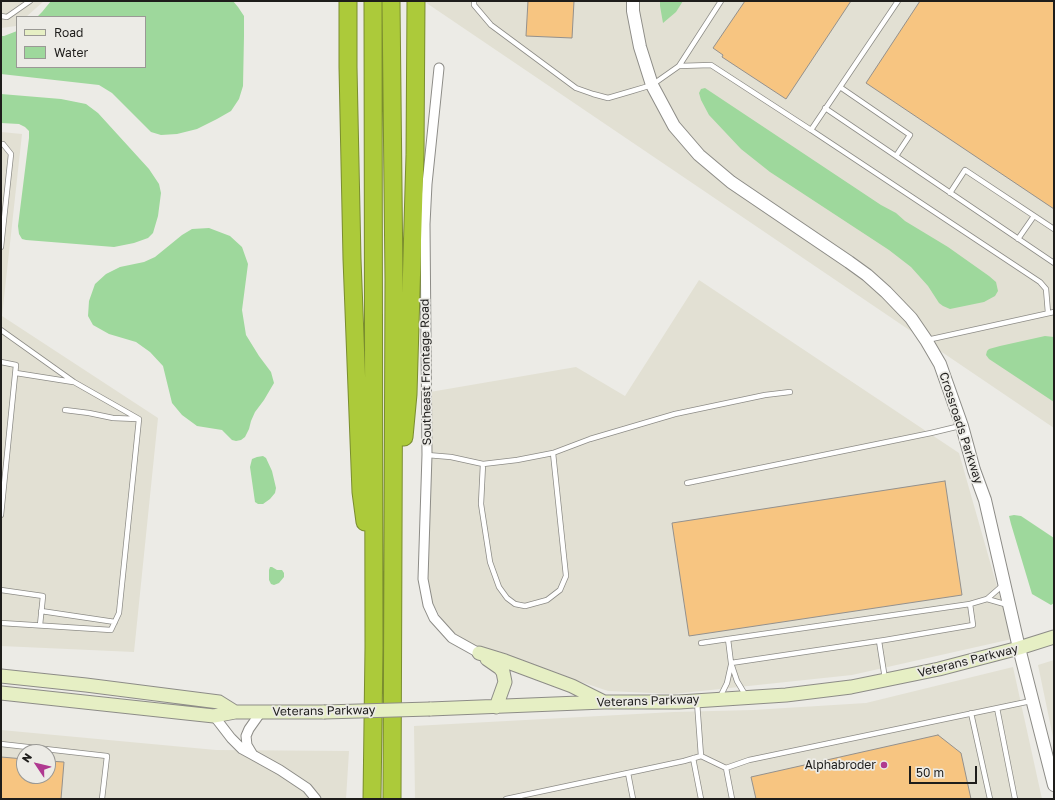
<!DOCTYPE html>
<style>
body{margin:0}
#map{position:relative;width:1055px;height:800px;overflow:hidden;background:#ecebe6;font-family:"Golos Text",sans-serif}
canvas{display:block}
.frame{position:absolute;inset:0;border:2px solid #1e1d1b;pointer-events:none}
.legend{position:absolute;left:16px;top:16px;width:130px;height:52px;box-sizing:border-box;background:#ecebe6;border:1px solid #9a9995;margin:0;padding:5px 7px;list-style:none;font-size:12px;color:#1e1d1b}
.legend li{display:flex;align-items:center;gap:8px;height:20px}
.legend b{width:20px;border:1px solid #9a9995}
.north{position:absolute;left:16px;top:744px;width:40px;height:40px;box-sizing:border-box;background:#ecebe6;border:1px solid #9a9995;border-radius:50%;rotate:305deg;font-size:11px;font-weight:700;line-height:16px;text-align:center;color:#1e1d1b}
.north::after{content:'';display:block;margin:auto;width:14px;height:18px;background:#b03990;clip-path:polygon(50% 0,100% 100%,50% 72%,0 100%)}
.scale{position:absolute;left:909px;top:766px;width:68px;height:18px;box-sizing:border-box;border:2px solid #1e1d1b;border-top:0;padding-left:5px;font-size:12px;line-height:14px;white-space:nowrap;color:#1e1d1b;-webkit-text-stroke:3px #ecebe6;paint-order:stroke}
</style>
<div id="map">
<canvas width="1055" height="800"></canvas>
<div class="frame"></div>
<ul class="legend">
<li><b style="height:5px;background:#e6efc4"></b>Road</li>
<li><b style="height:11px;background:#9ed89c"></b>Water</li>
</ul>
<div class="north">N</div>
<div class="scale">50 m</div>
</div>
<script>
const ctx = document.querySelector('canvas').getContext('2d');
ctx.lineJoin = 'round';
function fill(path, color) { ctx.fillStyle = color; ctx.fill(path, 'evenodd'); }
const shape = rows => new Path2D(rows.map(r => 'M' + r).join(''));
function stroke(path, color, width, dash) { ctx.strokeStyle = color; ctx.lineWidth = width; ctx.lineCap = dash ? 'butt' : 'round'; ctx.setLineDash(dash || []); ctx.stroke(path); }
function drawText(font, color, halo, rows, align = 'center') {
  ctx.font = font + ' "Golos Text",sans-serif'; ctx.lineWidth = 3.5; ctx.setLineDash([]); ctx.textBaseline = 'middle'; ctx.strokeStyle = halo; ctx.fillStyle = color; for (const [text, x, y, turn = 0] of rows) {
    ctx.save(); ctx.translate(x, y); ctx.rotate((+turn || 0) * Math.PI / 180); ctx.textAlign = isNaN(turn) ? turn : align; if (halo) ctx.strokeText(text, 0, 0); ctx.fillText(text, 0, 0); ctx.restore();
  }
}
fill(shape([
 [1,1,44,1,26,17,17,17,17,26,16,26,1,28],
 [425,1,1054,1,1054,428,425,2],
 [1,132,22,134,2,316,158,418,134,652,1,646],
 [699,280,959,453,1012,639,852,675,673,694,608,691,480,648,459,638,443,621,431,601,426,571,430,392,576,367,625,396],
 [1054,660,1054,742,1038,665],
 [1013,667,1042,799,415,799,414,726,674,712,753,710,866,703],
 [1,730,216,750,349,751,346,799,1,799],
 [24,752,48,752,48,776,24,776]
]), '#e2e0d3');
fill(shape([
 [51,1,233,1,238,7,244,16,244,36,243,86,239,99,231,111,217,119,197,129,177,134,161,135,151,132,112,93,99,85,1,74,1,36,4,36,17,31,17,67,145,67,145,17,37,17,42,12],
 [660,1,683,1,676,12,663,23,660,6],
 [705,88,881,205,896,213,905,221,948,247,989,276,996,282,998,291,995,296,984,302,950,309,943,306,939,303,928,286,911,267,889,250,770,172,741,149,709,115,701,100,699,93,701,89],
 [1,94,61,99,86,104,98,113,149,169,159,184,161,193,158,216,153,233,148,238,134,243,114,247,26,240,22,239,19,234,18,226,29,138,29,131,25,127,19,124,1,123],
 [209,228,230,236,242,247,248,264,242,310,246,335,259,356,271,372,274,383,264,400,255,412,251,421,249,429,245,437,241,440,236,441,232,440,222,430,197,426,182,415,172,403,163,366,150,352,136,342,109,334,93,325,88,316,89,301,95,284,106,274,120,267,144,262,155,257,182,235,192,229],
 [1045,336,1054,337,1054,402,989,359,986,355,987,351,989,349,1000,346],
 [263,456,266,458,272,471,276,488,275,493,270,499,263,504,258,504,255,502,250,467,252,459,257,457],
 [1014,515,1021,516,1054,538,1054,603,1051,605,1032,594,1011,524,1009,516],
 [270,567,272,567,277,570,282,570,284,573,284,577,279,583,274,585,271,584,269,580,269,570]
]), '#9ed89c');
const building = shape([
 [528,1,574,1,572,38,526,36,528,1],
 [745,1,851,1,786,99,722,57,723,55,713,48,745,1],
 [920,1,1054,1,1054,209,866,83,920,1],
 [945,481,962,595,689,636,672,523,945,481],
 [938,735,961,753,971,799,756,799,751,777,938,735],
 [1,757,24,759,24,776,48,776,48,761,64,762,61,799,1,799,1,757]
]);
fill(building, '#f7c581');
stroke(building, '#94918d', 1);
const service = shape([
 [474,1,474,5,491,25,576,88,593,94,608,98,632,91,652,85,679,66,721,1],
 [1,16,7,17,30,1],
 [679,66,711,65,811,130,898,1],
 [840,87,910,135,896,156],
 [825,108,1054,263],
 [811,130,1040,282,1046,289,1048,313],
 [1,144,3,144,11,154,1,247],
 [950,193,965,170,1054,229],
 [1018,239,1034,216],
 [1,330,74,382,139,419,119,613,111,630,1,623],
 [927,340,1054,312],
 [1,362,16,365,1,515],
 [16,373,73,382],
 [65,410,89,413,113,418,137,419],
 [427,455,451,457,483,464,517,460,553,453,590,439,675,414,765,395,790,392],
 [483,464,481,504,490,562,499,587,507,598,515,604,525,606,547,600,560,590,566,576,553,453],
 [687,483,931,433,960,426],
 [1003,585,987,599,1008,605],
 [1,590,43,596,40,625],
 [41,611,115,622],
 [728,639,970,604],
 [879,641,885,679],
 [701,643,728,639,731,663,737,681,746,696],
 [731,663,885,640,973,625,970,604,987,599],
 [720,697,727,683,731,665],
 [997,708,1015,799],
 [971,713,990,799],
 [1,744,107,756,102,799],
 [701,756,726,768,732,799],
 [693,758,701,799],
 [726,768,749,760,1031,701],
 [628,773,633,799],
 [506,799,684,761,701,756,697,702]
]);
const minor = shape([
 [439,68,427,184,425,224,427,455,423,579,428,605,434,618,452,638,479,653],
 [214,716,231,738,242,749,253,755,247,745,246,736,249,729,261,712],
 [253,755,280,770,307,788,316,799]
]);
const tertiary = shape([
 [633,1,633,11,640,47,652,85,674,126,699,155,731,182,849,262,867,275,886,292,911,318,926,340,940,364,962,426,974,470,985,500,1019,648,1054,785]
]);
const secondary = shape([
 [479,653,505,661,572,686,604,702],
 [487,659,500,668,503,672,505,682,496,707],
 [1,676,86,685,219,702,235,712],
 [1,693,214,716,235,712,324,712],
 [430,709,604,702,679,702,786,695,851,687,939,669,1019,648,1054,637]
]);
const motorway = shape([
 [348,1,348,67,352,259,361,492,365,522],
 [391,1,394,280,392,799],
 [404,437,408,394,415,155,416,1],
 [372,799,374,647,373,1]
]);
stroke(service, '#8d8c87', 6);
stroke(minor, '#8d8c87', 11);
stroke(tertiary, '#8d8c87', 14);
stroke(secondary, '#8d8c87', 15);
stroke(motorway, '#7a8d2f', 19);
stroke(service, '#fff', 4.5);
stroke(minor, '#fff', 9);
stroke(tertiary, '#fff', 12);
stroke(secondary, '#e6efc4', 13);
stroke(motorway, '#acca3a', 17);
const secondaryBridge = shape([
 [324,712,430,709]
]);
stroke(secondaryBridge, '#8d8c87', 15, []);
stroke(secondaryBridge, '#e6efc4', 13);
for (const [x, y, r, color] of [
 [884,765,4,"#b03990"]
]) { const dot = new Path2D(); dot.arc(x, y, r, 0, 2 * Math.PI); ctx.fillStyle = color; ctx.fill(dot); stroke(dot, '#ecebe6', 1.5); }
drawText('12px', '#1e1d1b', '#ecebe6', [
 ["Southeast Frontage Road",426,372,-91],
 ["Crossroads Parkway",961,428,72],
 ["Veterans Parkway",968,661,-14],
 ["Veterans Parkway",648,701,-2],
 ["Veterans Parkway",324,711,-1]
]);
drawText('12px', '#1e1d1b', '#ecebe6', [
 ["Alphabroder",876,765]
], 'right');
</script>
